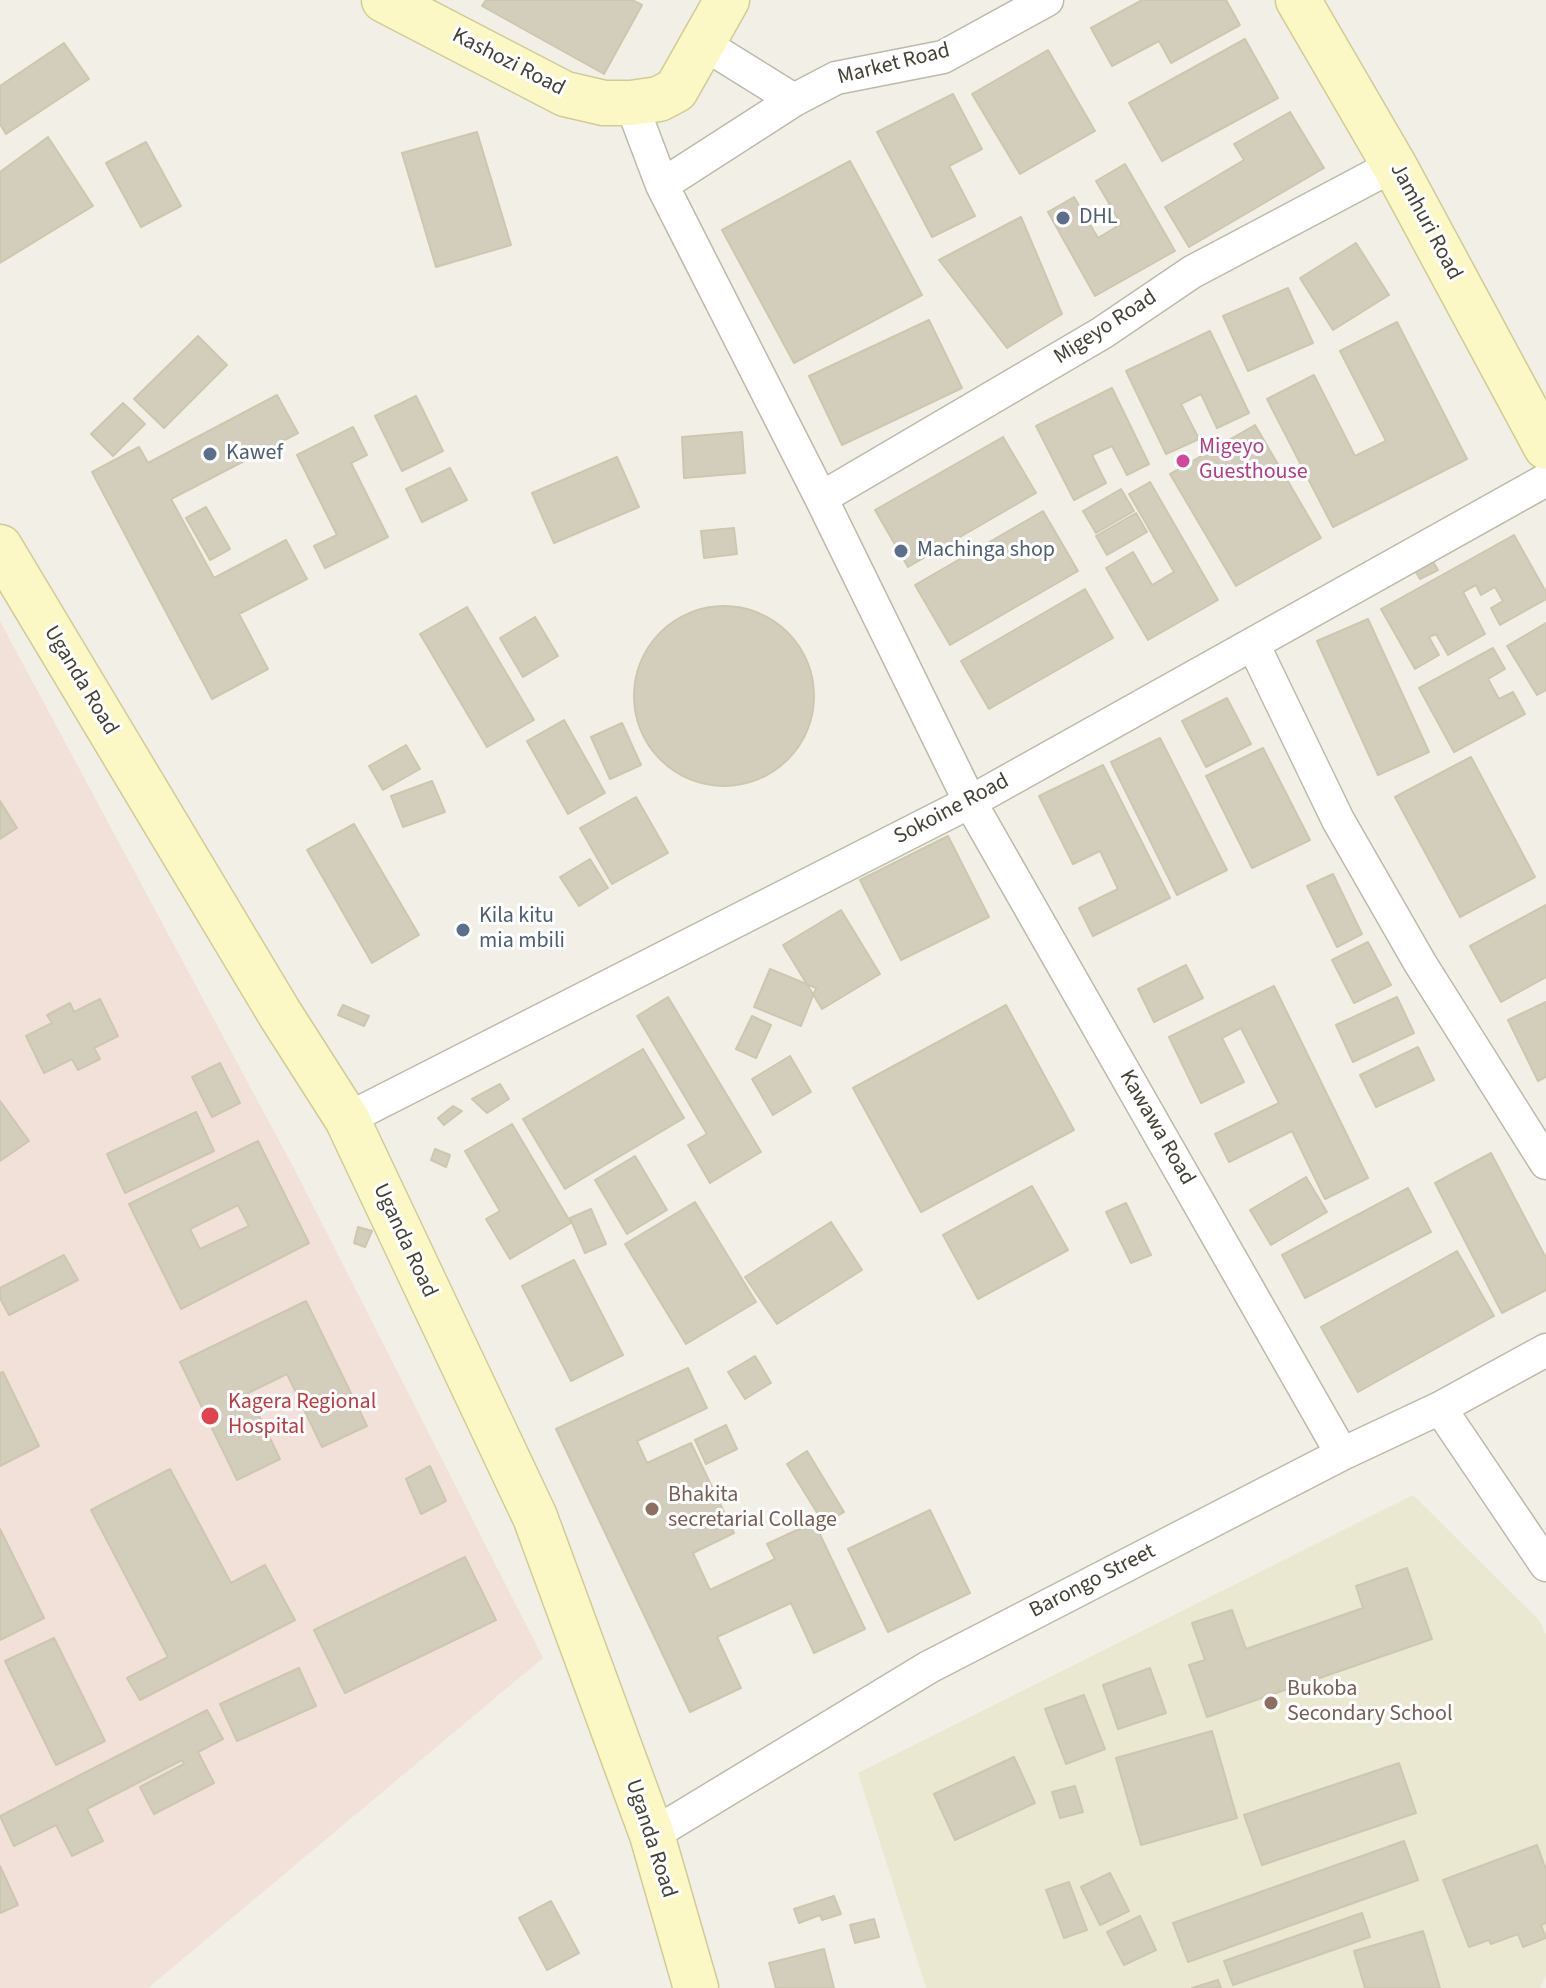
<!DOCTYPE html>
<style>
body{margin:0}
canvas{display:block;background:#f2f0e6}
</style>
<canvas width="1546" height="1988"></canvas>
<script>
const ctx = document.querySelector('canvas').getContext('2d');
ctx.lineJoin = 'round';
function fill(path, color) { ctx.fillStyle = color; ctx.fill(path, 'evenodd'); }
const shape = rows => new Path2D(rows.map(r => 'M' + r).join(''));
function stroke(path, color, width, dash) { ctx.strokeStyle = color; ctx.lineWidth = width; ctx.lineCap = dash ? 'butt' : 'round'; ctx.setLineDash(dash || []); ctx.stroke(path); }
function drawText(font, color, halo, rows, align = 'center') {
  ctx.font = font + ' "Source Sans 3",sans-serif'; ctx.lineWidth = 6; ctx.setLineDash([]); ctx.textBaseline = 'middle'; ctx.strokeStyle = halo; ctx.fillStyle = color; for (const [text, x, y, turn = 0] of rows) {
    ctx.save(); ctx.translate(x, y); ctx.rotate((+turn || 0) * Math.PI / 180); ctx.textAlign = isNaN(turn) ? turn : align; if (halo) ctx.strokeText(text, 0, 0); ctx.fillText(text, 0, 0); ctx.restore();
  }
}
fill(shape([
 [1413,1495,1539,1620,1546,1634,1546,1975,1540,1988,926,1988,858,1773]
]), '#eae8d0');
fill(shape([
 [0,621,297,1174,543,1658,148,1988,0,1988]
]), '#f2e1d9');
const building = shape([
 [486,0,632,0,642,5,604,74,482,6,486,0],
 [1142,0,1226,0,1240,25,1171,63,1159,41,1112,66,1091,28,1142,0],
 [1245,39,1278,98,1162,161,1129,103,1245,39],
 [64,43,89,79,6,134,0,124,0,86,64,43],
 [1048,50,1095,131,1020,174,972,94,1048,50],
 [953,94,982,149,949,166,975,216,932,237,877,132,953,94],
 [1290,112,1324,168,1189,247,1165,207,1244,160,1234,144,1290,112],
 [477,132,511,245,436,267,402,153,477,132],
 [48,137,93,206,0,263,0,172,48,137],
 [146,142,181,206,141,227,106,163,146,142],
 [850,161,922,295,794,363,722,230,850,161],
 [1125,164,1175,251,1095,296,1048,212,1074,197,1098,238,1121,224,1096,181,1125,164],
 [1021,217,1062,314,1007,348,939,260,1021,217],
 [1356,243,1389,295,1333,330,1300,278,1356,243],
 [1288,288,1313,343,1248,371,1223,316,1288,288],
 [929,320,962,388,842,445,809,376,929,320],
 [1397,322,1467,459,1333,527,1267,399,1314,375,1355,456,1386,441,1340,351,1397,322],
 [1210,331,1249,413,1217,428,1201,394,1181,404,1199,439,1166,454,1126,371,1210,331],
 [198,336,227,365,164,428,134,399,198,336],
 [1112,388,1149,464,1127,475,1112,446,1092,455,1106,483,1074,500,1036,426,1112,388],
 [277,395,298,433,171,499,214,578,286,540,307,579,239,614,268,669,212,699,92,472,139,447,148,463,277,395],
 [416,396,443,451,402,471,375,416,416,396],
 [123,403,145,424,113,456,91,434,123,403],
 [1255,425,1321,538,1236,586,1170,474,1255,425],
 [353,427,367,455,351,463,388,537,325,568,314,546,337,535,297,455,353,427],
 [742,432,745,473,684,478,682,437,742,432],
 [1003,437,1036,493,908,567,875,510,1003,437],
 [617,457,639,507,554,543,532,493,617,457],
 [450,468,467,500,422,522,406,489,450,468],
 [1150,482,1218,600,1148,640,1106,568,1133,552,1152,585,1174,572,1129,494,1150,482],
 [1121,489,1134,511,1096,533,1083,511,1121,489],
 [206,507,230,549,210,560,186,518,206,507],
 [1043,511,1078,571,950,645,915,585,1043,511],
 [1136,513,1147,532,1107,555,1096,536,1136,513],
 [734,528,737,554,704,558,701,531,734,528],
 [1514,535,1546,592,1546,599,1500,625,1491,608,1503,601,1495,587,1481,595,1476,585,1463,592,1485,634,1448,655,1436,634,1429,637,1439,655,1415,669,1381,609,1514,535],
 [1432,560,1438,570,1420,579,1414,569,1432,560],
 [1085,589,1113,638,989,709,961,661,1085,589],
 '634 696a90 90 0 1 1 180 0a90 90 0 1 1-180 0Z',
 [467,607,534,720,487,747,420,634,467,607],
 [535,617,558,656,523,677,500,638,535,617],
 [1368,619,1429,752,1378,775,1317,641,1368,619],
 [1546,623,1546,690,1537,695,1507,646,1546,623],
 [1493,648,1505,669,1488,679,1499,699,1513,692,1525,714,1454,752,1419,688,1493,648],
 [1227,698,1251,744,1206,767,1182,721,1227,698],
 [564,720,605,793,568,814,527,741,564,720],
 [622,723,641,765,610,779,591,737,622,723],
 [1160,738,1227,870,1177,895,1111,762,1160,738],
 [406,745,420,769,383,790,369,766,406,745],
 [1263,748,1310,840,1252,868,1206,776,1263,748],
 [1471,757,1535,877,1460,917,1395,797,1471,757],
 [1103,765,1170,898,1093,936,1079,908,1118,889,1100,851,1073,864,1039,796,1103,765],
 [432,781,445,812,403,827,391,796,432,781],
 [636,797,668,853,612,884,580,828,636,797],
 [0,801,17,828,0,839,0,801],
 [354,824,419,935,372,963,307,850,354,824],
 [948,836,989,917,901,960,860,880,948,836],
 [590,859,608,888,579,906,560,877,590,859],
 [1333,874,1362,934,1337,947,1307,886,1333,874],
 [1546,905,1546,977,1501,1002,1470,946,1546,905],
 [841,910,880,974,822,1009,783,945,841,910],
 [1368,942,1391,985,1354,1003,1332,960,1368,942],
 [1186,965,1203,998,1154,1022,1138,989,1186,965],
 [770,969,816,988,801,1026,754,1007,770,969],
 [1274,986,1368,1178,1325,1199,1292,1131,1229,1162,1215,1134,1279,1103,1241,1028,1222,1038,1244,1082,1201,1103,1169,1037,1274,986],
 [668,997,761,1152,710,1183,688,1145,707,1134,637,1016,668,997],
 [1397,997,1414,1033,1353,1062,1336,1025,1397,997],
 [100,999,118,1036,94,1048,100,1059,78,1070,72,1059,44,1073,26,1036,52,1023,47,1015,70,1003,74,1012,100,999],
 [1546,1002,1546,1077,1538,1081,1508,1020,1546,1002],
 [343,1005,369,1016,364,1026,338,1015,343,1005],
 [1006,1005,1074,1130,921,1212,853,1088,1006,1005],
 [752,1016,771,1025,756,1058,736,1049,752,1016],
 [1418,1047,1434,1080,1376,1107,1360,1075,1418,1047],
 [643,1049,684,1118,565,1189,523,1119,643,1049],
 [790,1056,811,1092,773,1115,752,1079,790,1056],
 [220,1063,240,1103,212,1117,192,1077,220,1063],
 [500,1084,509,1099,487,1113,472,1099,500,1084],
 [0,1101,29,1141,0,1161,0,1101],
 [453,1106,462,1111,444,1125,438,1118,453,1106],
 [196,1112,214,1151,125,1193,107,1154,196,1112],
 [512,1124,571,1223,510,1259,486,1219,500,1211,465,1151,512,1124],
 [258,1141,309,1243,181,1309,129,1204,258,1141],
 [238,1205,249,1226,200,1249,190,1229,238,1205],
 [435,1149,450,1155,446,1167,431,1160,435,1149],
 [1491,1153,1546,1258,1546,1290,1502,1313,1435,1183,1491,1153],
 [635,1156,667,1210,627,1234,595,1180,635,1156],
 [1306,1177,1327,1212,1271,1245,1250,1210,1306,1177],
 [1032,1186,1068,1250,978,1299,943,1235,1032,1186],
 [1408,1188,1431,1232,1305,1298,1282,1255,1408,1188],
 [695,1202,756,1302,686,1344,625,1244,695,1202],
 [1126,1203,1151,1255,1131,1263,1106,1212,1126,1203],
 [591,1209,606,1244,585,1253,570,1218,591,1209],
 [831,1222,862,1270,777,1324,745,1277,831,1222],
 [358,1227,372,1231,365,1247,354,1243,358,1227],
 [1457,1251,1494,1316,1358,1392,1321,1327,1457,1251],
 [64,1255,78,1280,9,1315,0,1298,0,1288,64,1255],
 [574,1260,623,1355,571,1381,522,1286,574,1260],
 [306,1301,367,1426,322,1447,287,1374,248,1393,280,1459,237,1480,180,1362,306,1301],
 [755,1356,771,1383,745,1399,728,1372,755,1356],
 [688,1368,707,1408,637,1441,647,1463,691,1443,734,1533,693,1553,710,1590,775,1559,767,1544,814,1522,865,1629,814,1653,791,1603,717,1637,741,1688,690,1712,556,1429,688,1368],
 [3,1372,39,1446,0,1466,0,1373,3,1372],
 [726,1425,737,1449,706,1464,695,1440,726,1425],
 [807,1451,844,1512,824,1524,787,1464,807,1451],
 [430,1466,446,1501,421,1514,406,1479,430,1466],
 [170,1469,231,1583,265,1565,295,1620,140,1700,127,1678,168,1657,91,1510,170,1469],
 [930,1510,970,1593,888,1632,848,1549,930,1510],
 [0,1529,44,1618,0,1640,0,1529],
 [465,1557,496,1620,345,1693,314,1630,465,1557],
 [1407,1568,1432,1639,1207,1717,1189,1665,1205,1660,1192,1623,1232,1610,1246,1649,1363,1608,1356,1586,1407,1568],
 [54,1638,105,1741,56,1765,5,1661,54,1638],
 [299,1668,316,1706,237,1741,220,1704,299,1668],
 [1150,1668,1166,1713,1118,1729,1103,1685,1150,1668],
 [1084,1695,1105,1749,1066,1764,1045,1709,1084,1695],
 [207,1710,223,1739,198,1752,214,1783,154,1814,140,1787,184,1764,182,1760,87,1809,103,1841,72,1856,56,1825,14,1846,0,1816,207,1710],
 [1212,1731,1237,1818,1141,1845,1116,1758,1212,1731],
 [1014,1757,1035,1803,955,1840,934,1794,1014,1757],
 [1399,1763,1416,1813,1262,1865,1244,1815,1399,1763],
 [1075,1786,1083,1812,1060,1818,1052,1792,1075,1786],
 [1404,1841,1418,1880,1188,1962,1173,1923,1404,1841],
 [1537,1845,1546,1870,1546,1923,1541,1925,1546,1938,1523,1947,1518,1934,1491,1944,1489,1940,1469,1947,1443,1880,1537,1845],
 [0,1866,18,1905,0,1913,0,1866],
 [1110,1873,1129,1911,1100,1925,1081,1887,1110,1873],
 [1069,1882,1087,1930,1064,1938,1046,1890,1069,1882],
 [834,1896,841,1914,822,1920,820,1915,799,1923,794,1909,834,1896],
 [551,1901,579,1953,547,1970,519,1918,551,1901],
 [1362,1913,1370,1937,1233,1985,1224,1961,1362,1913],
 [1140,1916,1156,1950,1124,1965,1107,1932,1140,1916],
 [874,1919,879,1937,855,1943,850,1925,874,1919],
 [1423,1931,1440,1988,1365,1988,1354,1951,1423,1931],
 [824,1949,834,1988,776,1988,769,1963,824,1949],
 [1218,1980,1221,1988,1192,1988,1218,1980]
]);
fill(building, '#d3cebc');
stroke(building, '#cdc7af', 2);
const street = shape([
 [704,44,794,100],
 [631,103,662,185,821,498,970,802,1342,1454],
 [662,185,794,100,836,78,943,57,1047,0],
 [821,498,1102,333,1192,272,1394,165],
 [1253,644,1338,820,1420,963,1546,1163],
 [347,1119,970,802,1546,480],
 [1440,1408,1546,1565],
 [652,1835,929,1667,1342,1454,1440,1408,1546,1350]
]);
const secondary = shape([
 [384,0,565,94,604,103,631,103,659,99,676,90,727,0],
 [1298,0,1394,165,1546,447],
 [0,547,280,1014,347,1119,535,1517,652,1835,696,1988]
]);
stroke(street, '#bdbaa9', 35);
stroke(secondary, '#d0cb97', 47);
stroke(street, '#fff', 32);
stroke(secondary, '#fcf8c6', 44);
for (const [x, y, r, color] of [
 [1063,218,8,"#5c6f8a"],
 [210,454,8,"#5c6f8a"],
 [1183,461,8,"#d1479c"],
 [901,551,8,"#5c6f8a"],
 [463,930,8,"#5c6f8a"],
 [210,1416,10,"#e0444e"],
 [652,1509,8,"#8d6e63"],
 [1271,1703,8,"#8d6e63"]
]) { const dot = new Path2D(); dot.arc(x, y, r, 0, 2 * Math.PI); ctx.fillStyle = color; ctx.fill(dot); stroke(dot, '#fff', 3); }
drawText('22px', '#444135', '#fff', [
 ["Kashozi Road",508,63,27],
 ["Market Road",894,65,-14],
 ["Jamhuri Road",1425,222,62],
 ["Migeyo Road",1106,328,-33],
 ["Uganda Road",80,681,59],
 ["Sokoine Road",952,810,-28],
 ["Kawawa Road",1156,1128,60],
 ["Uganda Road",404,1241,65],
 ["Barongo Street",1093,1582,-27],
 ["Uganda Road",650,1839,72]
]);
drawText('22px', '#4e5e75', '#fff', [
 ["DHL",1079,218],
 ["Kawef",226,454],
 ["Machinga shop",917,551],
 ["Kila kitu",479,917],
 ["mia mbili",479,942]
], 'left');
drawText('22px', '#b23c85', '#fff', [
 ["Migeyo",1199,448],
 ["Guesthouse",1199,473]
], 'left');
drawText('22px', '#be3a42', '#fff', [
 ["Kagera Regional",228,1403],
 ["Hospital",228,1428]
], 'left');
drawText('22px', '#785e54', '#fff', [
 ["Bhakita",668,1496],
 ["secretarial Collage",668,1521],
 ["Bukoba",1287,1690],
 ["Secondary School",1287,1715]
], 'left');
</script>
